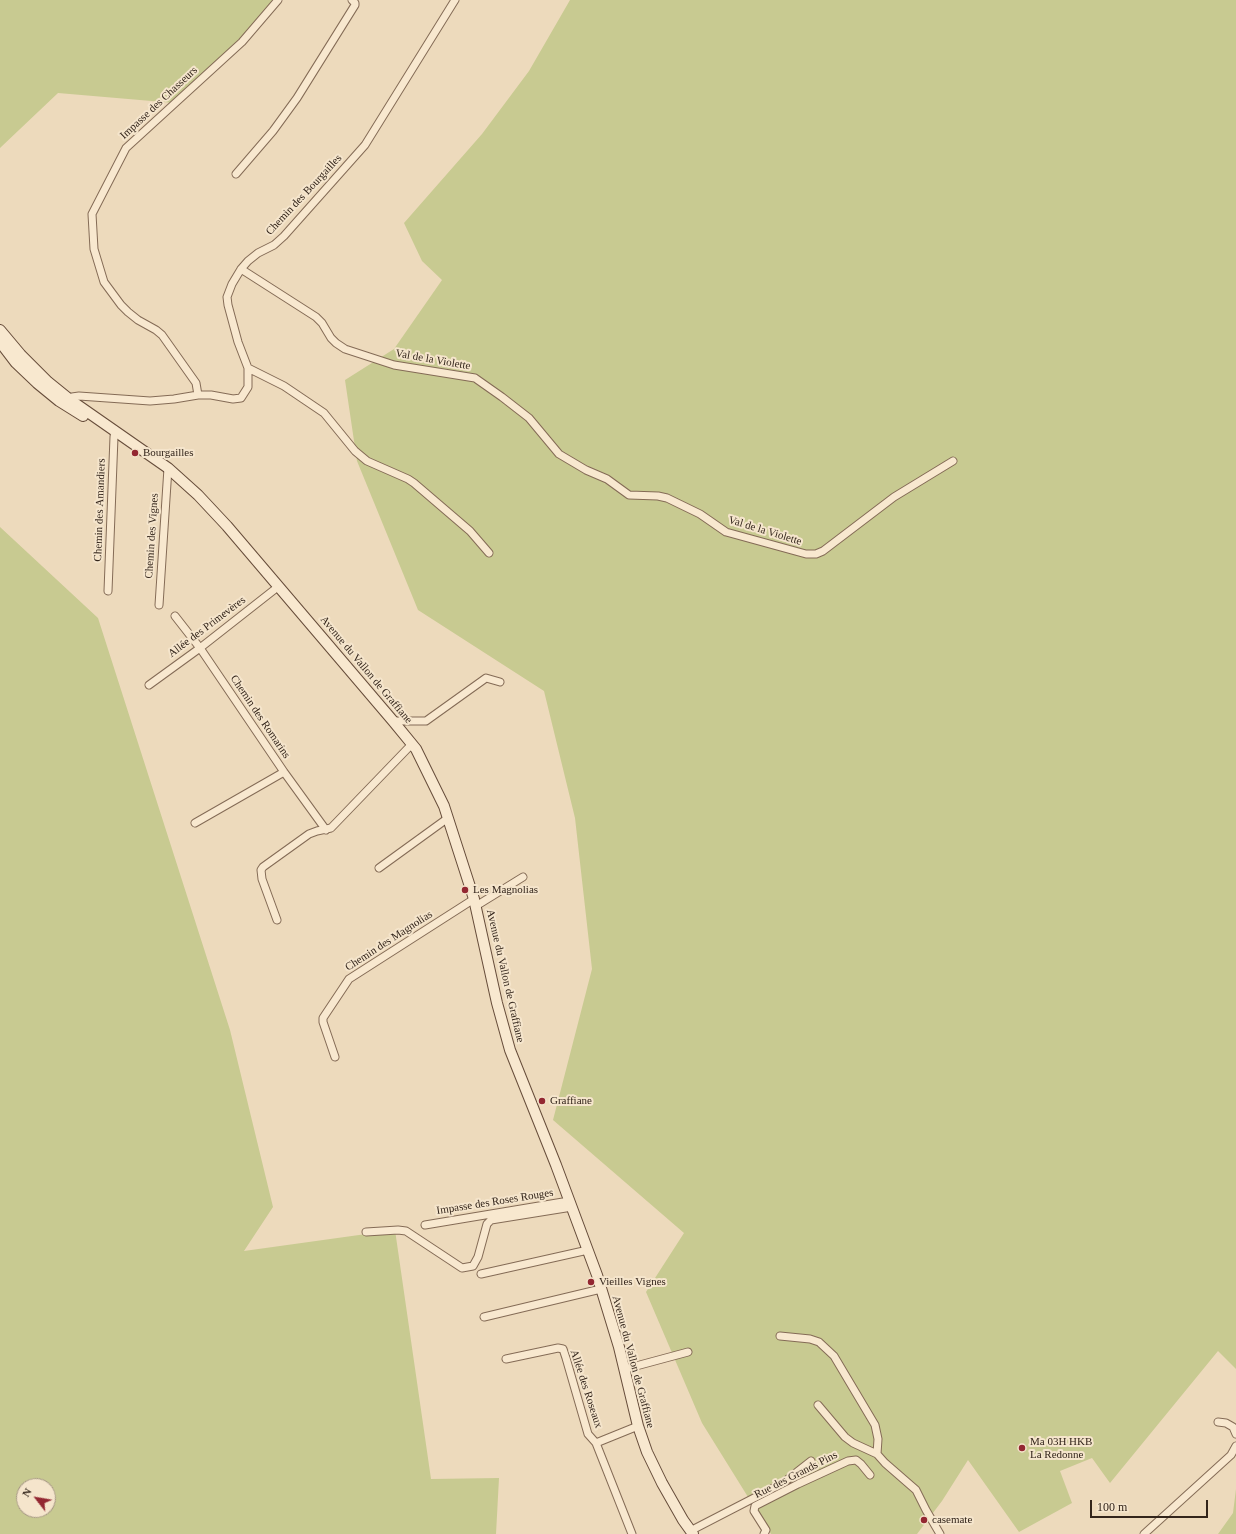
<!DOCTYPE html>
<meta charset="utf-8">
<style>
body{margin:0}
#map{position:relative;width:1236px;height:1534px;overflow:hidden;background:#eddabc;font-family:Georgia,serif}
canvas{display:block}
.north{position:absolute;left:16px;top:1478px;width:40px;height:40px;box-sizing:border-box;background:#f5e5cc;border:1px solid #a79885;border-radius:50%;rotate:301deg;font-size:11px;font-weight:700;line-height:16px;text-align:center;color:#33251b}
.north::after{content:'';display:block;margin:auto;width:14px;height:18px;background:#932731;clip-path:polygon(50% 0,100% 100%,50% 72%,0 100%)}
.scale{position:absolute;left:1090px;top:1500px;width:118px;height:18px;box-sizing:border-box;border:2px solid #33251b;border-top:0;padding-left:5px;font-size:12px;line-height:14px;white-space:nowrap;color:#33251b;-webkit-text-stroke:3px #f5e5cc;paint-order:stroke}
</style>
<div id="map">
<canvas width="1236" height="1534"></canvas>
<div class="north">N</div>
<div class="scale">100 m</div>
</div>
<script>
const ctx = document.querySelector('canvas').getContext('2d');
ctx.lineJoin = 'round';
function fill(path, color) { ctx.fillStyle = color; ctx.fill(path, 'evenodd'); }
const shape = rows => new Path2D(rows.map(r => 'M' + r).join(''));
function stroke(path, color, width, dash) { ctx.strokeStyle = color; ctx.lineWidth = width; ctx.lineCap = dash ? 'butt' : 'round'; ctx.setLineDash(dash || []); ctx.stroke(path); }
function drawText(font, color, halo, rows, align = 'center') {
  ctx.font = font + ' Georgia,serif'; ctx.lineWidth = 4; ctx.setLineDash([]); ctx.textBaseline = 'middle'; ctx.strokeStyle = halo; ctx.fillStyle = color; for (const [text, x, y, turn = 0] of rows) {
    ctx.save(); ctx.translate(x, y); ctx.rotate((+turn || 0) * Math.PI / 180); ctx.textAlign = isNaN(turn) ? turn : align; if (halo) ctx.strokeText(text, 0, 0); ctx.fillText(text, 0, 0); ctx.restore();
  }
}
fill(shape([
 [0,0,275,0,264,14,175,103,58,93,0,148],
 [570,0,1236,0,1236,1369,1218,1351,1110,1483,1092,1458,1060,1471,1072,1503,1019,1532,968,1460,942,1501,917,1534,771,1534,702,1423,646,1292,684,1233,553,1120,592,969,575,818,544,691,418,610,357,461,345,380,394,349,442,280,422,261,404,223,482,134,529,71],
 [0,527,98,618,230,1030,273,1207,244,1251,395,1230,431,1479,499,1478,496,1534,0,1534],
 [24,1486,48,1486,48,1510,24,1510],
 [1236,1489,1236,1534,1218,1534,1233,1513]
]), '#c8ca91');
const street = shape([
 [236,174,273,131,297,98,355,5,355,3,352,0],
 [241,269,316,317,322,323,331,338,336,343,345,349,394,365,475,378,502,397,529,418,559,454,586,470,607,479,629,495,658,496,667,498,700,514,726,532,806,554,816,554,823,551,894,497,953,461],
 [248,368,284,386,324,413,355,451,367,461,408,479,414,483,470,531,489,553],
 [198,395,196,383,162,335,156,330,138,320,128,312,121,305,104,282,94,249,92,214,126,148,242,42,278,0],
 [67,401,72,397,79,396,150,401,174,399,198,395,211,395,233,399,241,398,248,387,248,368,238,342,228,305,227,297,232,284,241,269,248,261,258,253,274,245,284,236,365,145,455,0],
 [108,591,114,437,115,430],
 [159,605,168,468],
 [175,616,200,648,284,772,326,830],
 [149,685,200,648,279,586],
 [393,721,426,721,486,678,500,682],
 [195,823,284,772],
 [379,868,448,818],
 [476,906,523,877],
 [277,920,262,879,261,870,263,867,309,834,317,831,331,828,412,744],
 [335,1057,323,1022,323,1018,349,979,474,899],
 [425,1225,569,1201],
 [366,1232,398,1230,406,1231,462,1268,473,1266,478,1257,487,1224,491,1220,572,1207],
 [481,1274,588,1250],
 [484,1317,601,1289],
 [780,1336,810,1339,819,1342,834,1356,875,1425,878,1439,877,1454],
 [506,1359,558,1348,563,1349,566,1358,588,1434,596,1443,632,1534],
 [625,1369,688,1352],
 [818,1405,845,1437,853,1443,877,1454,885,1463,916,1490,926,1510,940,1534],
 [1218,1422,1226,1423,1233,1427,1236,1434],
 [596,1443,638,1426],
 [690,1531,783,1483,811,1461],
 [764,1534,766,1530,754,1511,755,1506,798,1484,848,1461,856,1460,861,1464,870,1475],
 [1144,1534,1231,1455,1236,1446]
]);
const secondary = shape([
 [0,330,21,355,48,382,69,399,168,468,198,495,227,526,393,721,416,749,444,806,474,899,497,1003,510,1050,556,1165,597,1275,619,1347,638,1426,647,1452,662,1483,683,1520,693,1534],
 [0,342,16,363,37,383,59,401,83,416]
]);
stroke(street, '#846b56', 9);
stroke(secondary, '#664c3a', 12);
stroke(street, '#f8e8cf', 7);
stroke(secondary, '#f8e8cf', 10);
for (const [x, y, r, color] of [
 [135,453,4,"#932731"],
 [465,890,4,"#932731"],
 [542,1101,4,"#932731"],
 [591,1282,4,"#932731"],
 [1022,1448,4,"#932731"],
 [924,1520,4,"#932731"]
]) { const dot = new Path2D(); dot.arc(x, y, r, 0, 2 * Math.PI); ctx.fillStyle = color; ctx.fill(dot); stroke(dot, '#f5e5cc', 1.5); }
drawText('11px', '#33251b', '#f5e5cc', [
 ["Impasse des Chasseurs",159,103,-43],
 ["Chemin des Bourgailles",304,195,-47],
 ["Val de la Violette",433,360,10],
 ["Chemin des Amandiers",100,510,-88],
 ["Val de la Violette",765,531,17],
 ["Chemin des Vignes",152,536,-86],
 ["Allée des Primevères",207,627,-37],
 ["Avenue du Vallon de Graffiane",366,670,50],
 ["Chemin des Romarins",260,717,56],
 ["Chemin des Magnolias",389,941,-33],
 ["Avenue du Vallon de Graffiane",505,976,77],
 ["Impasse des Roses Rouges",495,1202,-9],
 ["Avenue du Vallon de Graffiane",633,1362,75],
 ["Allée des Roseaux",586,1389,72],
 ["Rue des Grands Pins",796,1475,-27]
]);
drawText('11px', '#33251b', '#f5e5cc', [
 ["Bourgailles",143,453],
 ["Les Magnolias",473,890],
 ["Graffiane",550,1101],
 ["Vieilles Vignes",599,1282],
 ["Ma 03H HKB",1030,1442],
 ["La Redonne",1030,1455],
 ["casemate",932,1520]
], 'left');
</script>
